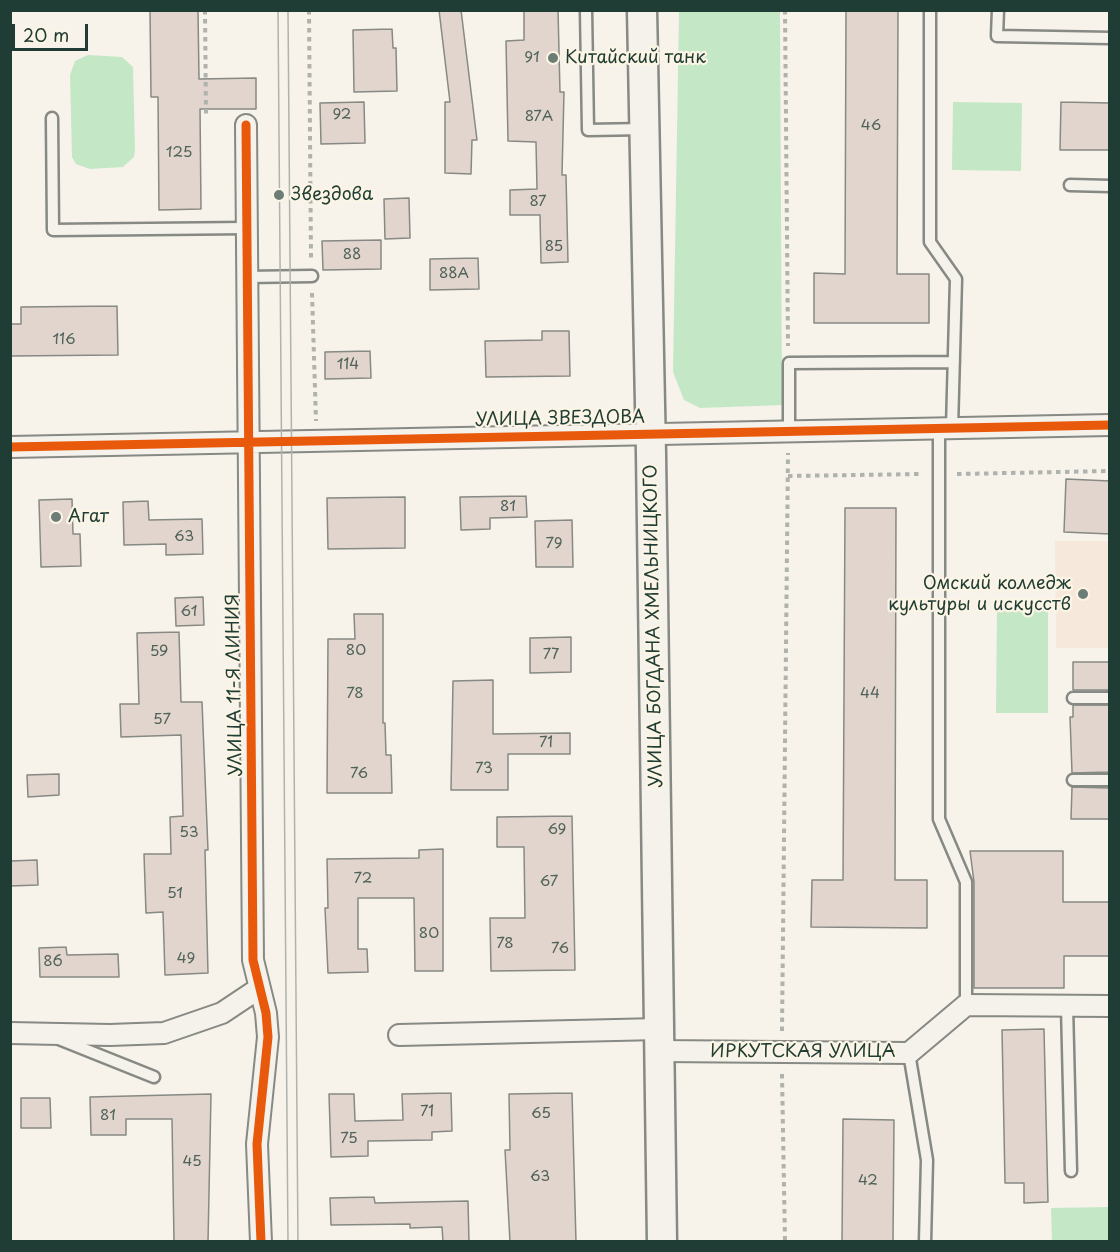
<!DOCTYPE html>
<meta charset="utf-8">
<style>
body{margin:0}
#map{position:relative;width:1120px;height:1252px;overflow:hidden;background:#f7f3ea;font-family:"Playpen Sans",sans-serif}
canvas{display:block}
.frame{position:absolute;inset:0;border:12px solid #1f3d34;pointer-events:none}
.scale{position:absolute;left:12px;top:24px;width:76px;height:27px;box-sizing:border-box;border:3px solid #1f3d34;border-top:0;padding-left:8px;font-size:18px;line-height:21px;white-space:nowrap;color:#1f3d34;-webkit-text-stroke:4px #fcf5e5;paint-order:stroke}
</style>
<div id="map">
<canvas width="1120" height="1252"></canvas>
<div class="frame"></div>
<div class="scale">20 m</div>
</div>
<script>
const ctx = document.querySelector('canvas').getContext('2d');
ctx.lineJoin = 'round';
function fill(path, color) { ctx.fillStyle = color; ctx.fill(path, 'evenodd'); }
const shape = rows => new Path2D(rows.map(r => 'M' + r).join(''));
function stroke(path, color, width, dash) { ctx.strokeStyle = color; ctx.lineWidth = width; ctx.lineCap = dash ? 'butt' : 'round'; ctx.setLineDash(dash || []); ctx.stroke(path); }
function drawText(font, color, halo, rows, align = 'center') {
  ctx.font = font + ' "Playpen Sans",sans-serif'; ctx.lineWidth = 4.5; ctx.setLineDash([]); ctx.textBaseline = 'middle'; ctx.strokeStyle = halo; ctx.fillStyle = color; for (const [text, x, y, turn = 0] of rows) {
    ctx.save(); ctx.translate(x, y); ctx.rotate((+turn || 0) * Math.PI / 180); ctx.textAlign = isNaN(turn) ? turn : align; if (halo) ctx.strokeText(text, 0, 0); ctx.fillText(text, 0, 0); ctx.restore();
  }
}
fill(shape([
 [1055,541,1109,541,1109,648,1056,648]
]), '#f6e9db');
fill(shape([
 [679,11,780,11,782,405,700,408,684,400,673,372],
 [88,55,122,57,133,67,135,150,134,157,123,167,90,169,76,164,72,157,70,75,75,61],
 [953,102,1022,103,1021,171,952,170],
 [997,608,1048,608,1048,713,996,713],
 [1109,1207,1109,1241,1052,1241,1051,1208]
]), '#c4e7c6');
const building = shape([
 [150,10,198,10,199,79,256,78,256,109,200,109,201,209,159,210,158,97,151,97,150,10],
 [439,10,461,10,477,140,472,140,471,174,445,173,445,102,450,102,439,10],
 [524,10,558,10,560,92,564,92,562,175,566,175,568,262,541,263,540,215,510,215,510,190,537,189,536,142,508,141,506,41,524,40,524,10],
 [846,10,898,10,897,274,929,274,929,323,814,323,814,273,845,274,846,10],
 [392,29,393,48,396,48,397,91,354,92,353,30,392,29],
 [364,102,365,143,321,144,320,103,364,102],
 [1061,102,1110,103,1110,150,1060,150,1061,102],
 [409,198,410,238,385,239,384,199,409,198],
 [381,240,381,269,323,270,322,241,381,240],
 [478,258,479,289,430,290,430,259,478,258],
 [117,306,118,355,10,356,10,324,21,324,21,307,117,306],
 [542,331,569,331,570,376,486,377,485,341,542,340,542,331],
 [370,351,371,378,325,379,325,352,370,351],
 [1066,479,1110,481,1110,534,1064,532,1066,479],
 [526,496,527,517,490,518,490,529,461,530,460,497,526,496],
 [405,497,405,548,328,549,327,498,405,497],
 [72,499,73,534,80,534,81,566,41,567,39,500,72,499],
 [148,501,149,520,202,519,203,554,166,555,166,544,124,545,123,502,148,501],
 [845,508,896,508,895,880,927,880,927,928,811,927,812,880,843,880,845,508],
 [572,520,573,567,536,567,535,521,572,520],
 [203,597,204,625,176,626,175,598,203,597],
 [354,614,383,614,383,723,385,723,386,755,391,755,392,793,327,793,328,639,355,639,354,614],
 [179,632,181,702,202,702,208,850,205,850,208,973,165,975,163,912,146,913,144,854,171,854,170,817,183,816,181,735,121,737,120,704,139,704,137,633,179,632],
 [571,637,571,672,530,673,530,638,571,637],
 [1073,662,1110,662,1110,690,1073,690,1073,662],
 [493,680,493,734,570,733,570,754,508,754,508,790,451,790,453,681,493,680],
 [1073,705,1110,705,1110,772,1072,773,1070,717,1073,717,1073,705],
 [59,774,59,795,28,797,27,775,59,774],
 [1072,787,1110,788,1110,819,1071,819,1072,787],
 [572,816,575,970,491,971,490,918,525,918,524,847,497,847,497,817,572,816],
 [443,849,443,971,415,971,414,898,358,898,358,949,367,949,368,972,328,973,325,908,328,908,327,859,419,858,419,850,443,849],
 [970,851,1063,851,1063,902,1110,902,1110,956,1064,956,1064,988,974,988,974,882,970,851],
 [37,860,38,885,10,886,10,861,37,860],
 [66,947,67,955,118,954,119,977,40,977,39,948,66,947],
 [1044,1029,1048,1202,1024,1203,1024,1183,1005,1183,1002,1030,1044,1029],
 [451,1093,452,1131,432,1132,432,1140,368,1141,368,1156,331,1157,329,1094,354,1094,355,1121,403,1120,402,1094,451,1093],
 [572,1093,576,1242,510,1242,505,1150,510,1150,509,1094,572,1093],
 [211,1094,208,1242,174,1242,172,1119,126,1119,126,1135,91,1135,90,1097,211,1094],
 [21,1098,50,1098,51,1128,21,1128,21,1098],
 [843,1119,894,1120,893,1242,842,1242,843,1119],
 [374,1197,375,1203,468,1201,469,1242,443,1242,442,1227,410,1228,410,1224,331,1225,330,1198,374,1197]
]);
fill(building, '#e2d5cd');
stroke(building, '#868984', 1.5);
const service = shape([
 [586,10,588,130,644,129],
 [930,10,930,242,956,279,952,428],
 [998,10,997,36,1110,38],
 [52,118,53,230,247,228],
 [1070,185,1110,186],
 [247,277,312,276],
 [939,428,939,819,966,882,966,1005],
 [789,431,789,363,954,362],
 [1073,698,1110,698],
 [1073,780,1110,780],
 [1067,1006,1071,1171],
 [59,1039,154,1077],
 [909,1053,927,1160,925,1242]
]);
const minor = shape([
 [246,125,253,960,266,1013,268,1037,257,1144,261,1242],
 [10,447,1110,425],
 [10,1033,110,1035,164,1033,222,1013,258,989],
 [399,1035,659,1029],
 [659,1051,909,1053,966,1005,1110,1006]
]);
const secondary = shape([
 [642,10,651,454,662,1242]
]);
stroke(service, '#868984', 15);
stroke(minor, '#868984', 24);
stroke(secondary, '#868984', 33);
stroke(shape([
 [205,10,206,116],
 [309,10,311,259],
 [785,10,788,346],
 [312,293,316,421],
 [957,474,1110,471],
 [788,476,922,474],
 [782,1031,788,453],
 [782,1074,785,1242]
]), '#b0b2ad', 4, [4.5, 4.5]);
stroke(service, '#f5f2ec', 10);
stroke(minor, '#f5f2ec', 20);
stroke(secondary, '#f5f2ec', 28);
stroke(shape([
 [278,10,288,1242],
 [288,10,298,1242]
]), '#b0b2ad', 1.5);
stroke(shape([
 [246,125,253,960,266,1013,268,1037,257,1144,261,1242],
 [10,447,1110,425]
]), '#e8590c', 9);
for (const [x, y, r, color] of [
 [553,58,6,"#6b7d74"],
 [279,195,6,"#6b7d74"],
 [56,517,6,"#6b7d74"],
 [1083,594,6,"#6b7d74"]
]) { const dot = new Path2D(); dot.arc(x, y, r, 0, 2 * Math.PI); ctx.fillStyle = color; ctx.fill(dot); stroke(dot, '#fcf5e5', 2); }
drawText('15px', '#50635a', null, [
 ["91",532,58],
 ["92",342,115],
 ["87А",539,117],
 ["46",871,126],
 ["125",179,153],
 ["87",538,202],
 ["85",554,247],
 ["88",352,255],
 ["88А",454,274],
 ["116",64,340],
 ["114",348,365],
 ["81",508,507],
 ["63",184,537],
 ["79",554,544],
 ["61",189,612],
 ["80",356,651],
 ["59",159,652],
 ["77",551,655],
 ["78",355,694],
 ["44",870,694],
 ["57",162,720],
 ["71",546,743],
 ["73",484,769],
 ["76",359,774],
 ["69",557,830],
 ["53",189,833],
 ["72",363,879],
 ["67",549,882],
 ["51",175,894],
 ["80",429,934],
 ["78",505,944],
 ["76",560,949],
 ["49",186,959],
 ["86",53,962],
 ["71",427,1112],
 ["65",541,1114],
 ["81",108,1116],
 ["75",349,1139],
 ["45",192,1162],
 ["63",540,1177],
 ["42",868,1181]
]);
drawText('18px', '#1f3d34', '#fcf5e5', [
 ["Китайский танк",565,58],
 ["Звездова",291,195],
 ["Агат",68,517],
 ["Омский колледж",1071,584,"right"],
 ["культуры и искусств",1071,605,"right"]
], 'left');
drawText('18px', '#1f3d34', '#fcf5e5', [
 ["УЛИЦА ЗВЕЗДОВА",560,419,-1],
 ["УЛИЦА БОГДАНА ХМЕЛЬНИЦКОГО",654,626,-91],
 ["УЛИЦА 11-Я ЛИНИЯ",235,685,-91],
 ["ИРКУТСКАЯ УЛИЦА",803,1052]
]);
</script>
